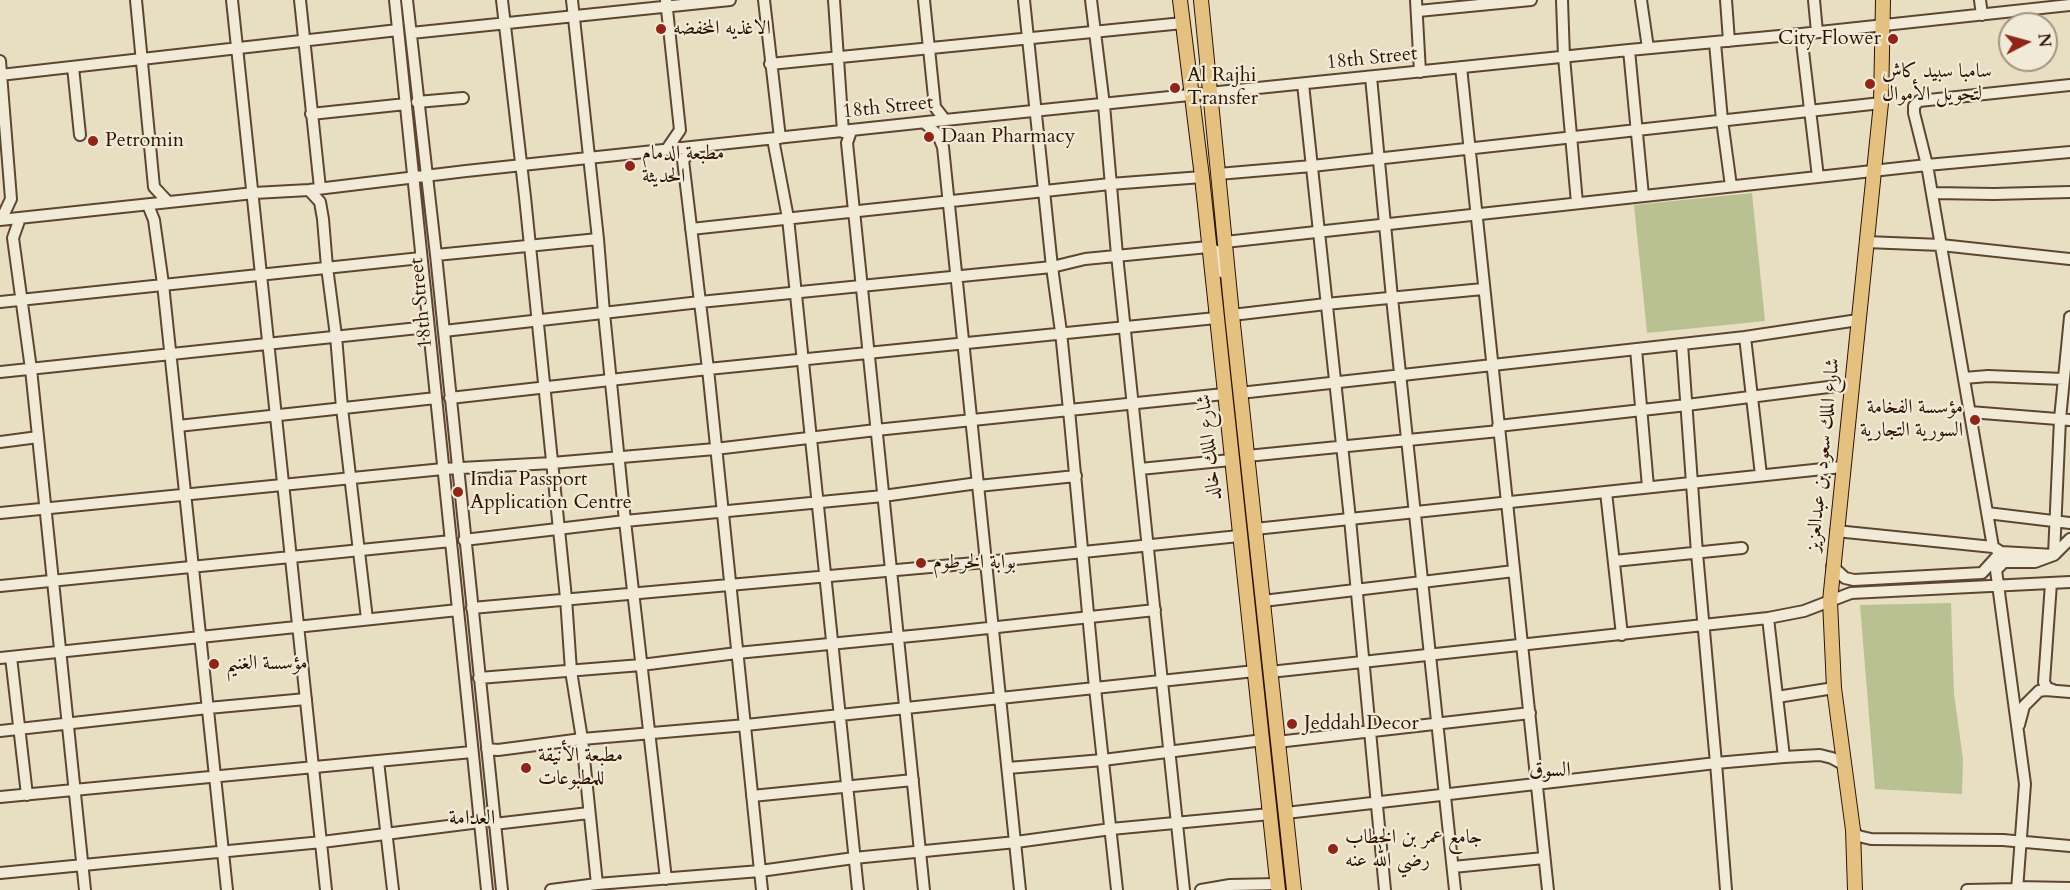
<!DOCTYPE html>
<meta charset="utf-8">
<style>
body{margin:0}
#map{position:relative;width:2070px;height:890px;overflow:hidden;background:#e8dfc2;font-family:Cardo,serif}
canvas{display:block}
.north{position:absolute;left:1998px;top:12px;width:60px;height:60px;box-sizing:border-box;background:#f0ead7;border:2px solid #a39482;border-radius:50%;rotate:84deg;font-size:16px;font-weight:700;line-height:24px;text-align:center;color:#301202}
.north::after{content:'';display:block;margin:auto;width:21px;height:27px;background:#8f2418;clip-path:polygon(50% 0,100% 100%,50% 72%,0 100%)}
</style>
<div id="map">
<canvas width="2070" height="890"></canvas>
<div class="north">N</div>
</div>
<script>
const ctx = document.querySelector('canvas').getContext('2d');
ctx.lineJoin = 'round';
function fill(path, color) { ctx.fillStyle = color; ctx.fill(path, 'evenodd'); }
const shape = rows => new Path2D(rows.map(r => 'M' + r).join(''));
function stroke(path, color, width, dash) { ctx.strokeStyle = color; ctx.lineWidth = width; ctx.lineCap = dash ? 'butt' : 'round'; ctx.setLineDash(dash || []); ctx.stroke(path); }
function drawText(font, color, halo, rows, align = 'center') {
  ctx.font = font + ' Cardo,Amiri,serif'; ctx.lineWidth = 4.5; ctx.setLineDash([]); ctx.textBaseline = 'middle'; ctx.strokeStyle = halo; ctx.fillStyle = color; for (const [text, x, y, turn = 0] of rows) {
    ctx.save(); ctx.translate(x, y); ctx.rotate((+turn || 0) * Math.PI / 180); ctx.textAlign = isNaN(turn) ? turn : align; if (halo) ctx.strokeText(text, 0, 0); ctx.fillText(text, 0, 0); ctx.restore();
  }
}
fill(shape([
 [1752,193,1765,321,1647,333,1634,205],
 [1951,603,1954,694,1963,759,1962,794,1875,789,1860,605]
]), '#b9c192');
const minor = shape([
 [136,0,154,187,168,202],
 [232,0,326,890],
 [300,0,320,188],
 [395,0,487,890],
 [407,0,436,255,502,890],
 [502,0,525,197,566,598,571,671,582,739,597,884],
 [572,0,598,239,604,313,625,521,666,879],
 [666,0,680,130,667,149],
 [764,0,780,138],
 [834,0,843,132],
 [924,0,935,107,945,120],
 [1024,0,1052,267,1061,332,1069,410,1095,688,1117,890],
 [1091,0,1104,105,1117,255,1184,890],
 [1416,0,1420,72],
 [1562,0,1564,57,1577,203],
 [1641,0,1648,48],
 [1726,0,1729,41],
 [1814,0,1817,32],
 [1980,0,1982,15],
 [1418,11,1531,0],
 [411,33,730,0],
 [1801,34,1818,177],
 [1715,43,1722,120,1731,186],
 [1629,50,1643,196],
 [0,61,11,199,1,220],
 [770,64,1183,23],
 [73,67,80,135],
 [1461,67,1548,890],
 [0,75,398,30],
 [1371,77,1392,298,1455,890],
 [1303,84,1350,519,1385,890],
 [417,102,463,98],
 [311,114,406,104],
 [925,123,938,135,943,147,1020,890],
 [851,131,847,143,924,890],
 [773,139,788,218,858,890],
 [695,147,683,160,708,369,762,890],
 [1218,174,1312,166,1881,103],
 [309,190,320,202,323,219,327,267,336,336,342,408,367,619],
 [1932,193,1994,194,2070,192],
 [148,205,154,220,163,284,227,890],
 [20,218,13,238,31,369,85,890],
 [0,220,254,193,309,190,466,171,945,120,1629,50,1801,34,2070,5],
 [691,229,1110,184,1202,177],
 [1225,242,1927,165,2070,152],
 [1866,242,1941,245,2070,259],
 [436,255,598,239],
 [0,302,421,258],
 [1230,311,1232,315,1326,304,1483,289],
 [444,331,700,302,1052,267,1085,259,1208,247,1218,252,1222,272],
 [1745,337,1761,475],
 [1682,344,1697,553,1716,763,1726,890],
 [1636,349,1648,487],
 [0,372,428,327],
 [1964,378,1988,376,2064,379],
 [1240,393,1745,337,1858,320],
 [450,398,708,369,1216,318],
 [1970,412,2070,420],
 [178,426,436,398],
 [1498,426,1687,405,1852,384],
 [0,442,38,437],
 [1247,456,1499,431],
 [1140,469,1231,460],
 [978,486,1076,476],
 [1606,492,1622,635],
 [0,513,443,469,552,463,715,449,876,430,1224,394],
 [1987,513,2070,523],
 [1255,529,1842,467],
 [1836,531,1993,547,2001,552,2054,555,2070,539],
 [464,540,625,521,883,496,978,483],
 [1993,547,1927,165,1914,113,1914,106,1919,101,2070,85],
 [1614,561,1742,548],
 [1832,566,1845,578,1854,580,1982,573,2001,552],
 [2051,583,2044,682,2047,688,2053,690],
 [0,586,451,541],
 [1263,601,1514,571],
 [472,608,986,562,1239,536],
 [1768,618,1784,757],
 [11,657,27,795],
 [0,658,458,610],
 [1270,672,1768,618,1804,611,1851,593,2070,582],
 [479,678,641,665,737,653,942,633,1155,610],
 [1777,697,1834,688],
 [208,708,306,699],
 [2019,725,2024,706,2039,691,2045,690,2070,692],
 [0,731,208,708],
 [1277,742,1530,713],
 [487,749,498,750,582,739,746,725,1255,671],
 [378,761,393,890],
 [1008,768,1103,760,1263,740],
 [752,796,913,780],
 [0,797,472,752],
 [1286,813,1716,763,1784,757,1820,755,1832,758,1845,765],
 [494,824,589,813],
 [1853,830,1858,836,1871,839,2003,840,2070,846],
 [1453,867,1544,858],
 [0,873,322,842,480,822],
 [2017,887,2070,888],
 [551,890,597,884,760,871,854,858,1016,842,1111,829,1270,814],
 [1201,890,1230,885,1277,884],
 [1967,890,2017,889],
 [2017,890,2025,784,1996,570,2004,562,2035,562,2054,555,2060,419,2070,317]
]);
const major = shape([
 [1180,0,1202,177,1278,890],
 [1201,0,1232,315,1294,890],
 [1855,890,1853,830,1834,688,1830,601,1881,103,1883,0]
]);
stroke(minor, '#5e4532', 14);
stroke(major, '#301202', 16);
stroke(minor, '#f0ead7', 10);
stroke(major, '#e4c081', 14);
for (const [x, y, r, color] of [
 [661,29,6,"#8f2418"],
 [1893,39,6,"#8f2418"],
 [1870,84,6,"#8f2418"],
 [1175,88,6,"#8f2418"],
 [929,137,6,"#8f2418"],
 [93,141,6,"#8f2418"],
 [630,166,6,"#8f2418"],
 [1975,420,6,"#8f2418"],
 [458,492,6,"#8f2418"],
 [921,563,6,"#8f2418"],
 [214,664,6,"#8f2418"],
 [1292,724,6,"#8f2418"],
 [526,768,6,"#8f2418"],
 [1333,849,6,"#8f2418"]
]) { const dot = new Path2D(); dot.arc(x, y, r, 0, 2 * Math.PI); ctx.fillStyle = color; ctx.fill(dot); stroke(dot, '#f0ead7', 2); }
drawText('20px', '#301202', '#f0ead7', [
 ["الاغذيه المخفضه",673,29],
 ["City Flower",1881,39,"right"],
 ["سامبا سبيد كاش",1882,72],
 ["لتحويل الأموال",1882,95],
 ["Al Rajhi",1187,76],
 ["Transfer",1187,99],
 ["Daan Pharmacy",941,137],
 ["Petromin",105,141],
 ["مطبعة الدمام",642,154],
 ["الحديثة",642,177],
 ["مؤسسة الفخامة",1963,408,"right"],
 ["السورية التجارية",1963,431,"right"],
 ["India Passport",470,480],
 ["Application Centre",470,503],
 ["بوابة الخرطوم",933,563],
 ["مؤسسة الغنيم",226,664],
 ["Jeddah Decor",1304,724],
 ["مطبعة الأنيقة",538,756],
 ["للمطبوعات",538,779],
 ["جامع عمر بن الخطاب",1345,838],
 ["رضي الله عنه",1345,861]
], 'left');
drawText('20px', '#301202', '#f0ead7', [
 ["18th Street",1372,59,-6],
 ["18th Street",888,108,-6],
 ["18th Street",422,303,-96],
 ["شارع الملك خالد",1210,447,-96],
 ["شارع الملك سعود بن عبدالعزيز",1824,455,-84]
]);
drawText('21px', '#301202', '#f0ead7', [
 ["السوق",1550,771],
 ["العدامة",472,819]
]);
</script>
